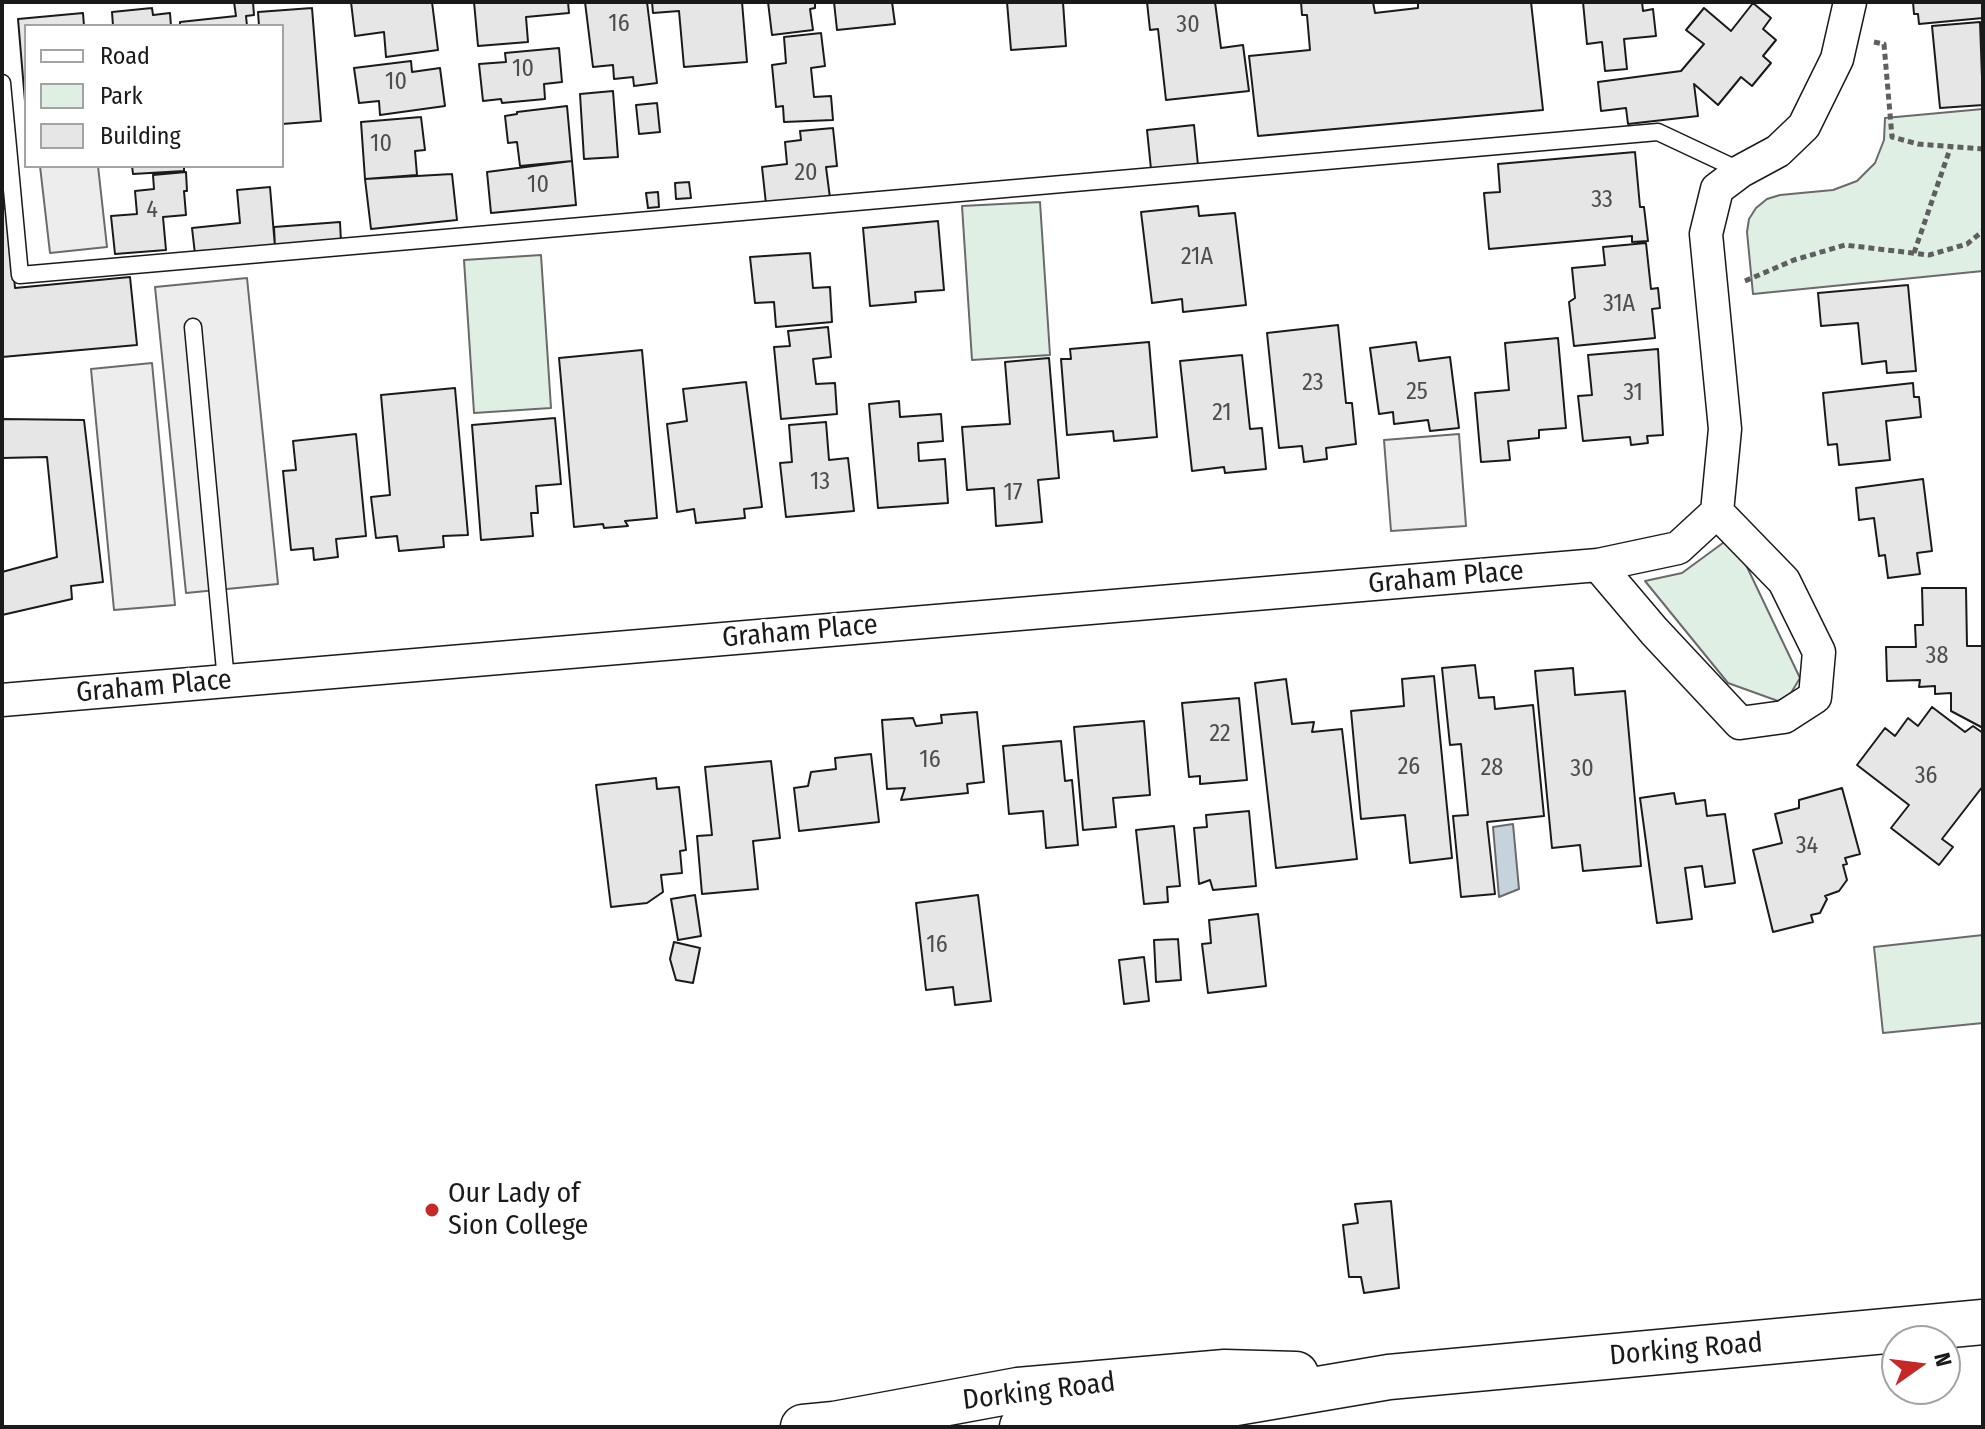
<!DOCTYPE html>
<style>
body{margin:0}
#map{position:relative;width:1985px;height:1429px;overflow:hidden;background:#fff;font-family:"Fira Sans Condensed",sans-serif}
canvas{display:block}
.frame{position:absolute;inset:0;border:4px solid #1a1a1a;pointer-events:none}
.legend{position:absolute;left:24px;top:24px;width:260px;height:144px;box-sizing:border-box;background:#fff;border:2px solid #a3a3a3;margin:0;padding:10px 14px;list-style:none;font-size:24px;color:#1a1a1a}
.legend li{display:flex;align-items:center;gap:16px;height:40px}
.legend b{width:40px;border:2px solid #a3a3a3}
.north{position:absolute;left:1881px;top:1325px;width:80px;height:80px;box-sizing:border-box;background:#fff;border:2px solid #a3a3a3;border-radius:50%;rotate:76deg;font-size:22px;font-weight:700;line-height:32px;text-align:center;color:#1a1a1a}
.north::after{content:'';display:block;margin:auto;width:28px;height:36px;background:#c62828;clip-path:polygon(50% 0,100% 100%,50% 72%,0 100%)}
</style>
<div id="map">
<canvas width="1985" height="1429"></canvas>
<div class="frame"></div>
<ul class="legend">
<li><b style="height:10px;background:#fff"></b>Road</li>
<li><b style="height:22px;background:#e0efe3"></b>Park</li>
<li><b style="height:22px;background:#e6e6e6"></b>Building</li>
</ul>
<div class="north">N</div>
</div>
<script>
const ctx = document.querySelector('canvas').getContext('2d');
ctx.lineJoin = 'round';
function fill(path, color) { ctx.fillStyle = color; ctx.fill(path, 'evenodd'); }
const shape = rows => new Path2D(rows.map(r => 'M' + r).join(''));
function stroke(path, color, width, dash) { ctx.strokeStyle = color; ctx.lineWidth = width; ctx.lineCap = dash ? 'butt' : 'round'; ctx.setLineDash(dash || []); ctx.stroke(path); }
function drawText(font, color, halo, rows, align = 'center') {
  ctx.font = font + ' "Fira Sans Condensed",sans-serif'; ctx.lineWidth = 6; ctx.setLineDash([]); ctx.textBaseline = 'middle'; ctx.strokeStyle = halo; ctx.fillStyle = color; for (const [text, x, y, turn = 0] of rows) {
    ctx.save(); ctx.translate(x, y); ctx.rotate((+turn || 0) * Math.PI / 180); ctx.textAlign = isNaN(turn) ? turn : align; if (halo) ctx.strokeText(text, 0, 0); ctx.fillText(text, 0, 0); ctx.restore();
  }
}
const green = shape([
 [1983,109,1983,271,1753,294,1747,232,1749,219,1756,208,1767,199,1780,195,1833,190,1857,181,1875,163,1884,140,1885,118,1983,109],
 [1040,202,1050,355,972,360,962,206,1040,202],
 [541,255,551,408,474,413,464,260,541,255],
 [1727,540,1737,546,1800,678,1791,693,1778,701,1728,683,1645,581,1682,573,1727,540],
 [1983,935,1983,1023,1883,1033,1874,947,1983,935]
]);
fill(green, '#e0efe3');
stroke(green, '#6a6a6a', 2);
const parking = shape([
 [40,166,98,166,107,247,50,253,40,166],
 [247,278,278,584,186,593,155,287,247,278],
 [152,363,175,605,114,610,91,369,152,363],
 [1459,434,1466,526,1391,531,1384,440,1459,434]
]);
fill(parking, '#ededed');
stroke(parking, '#6a6a6a', 2);
const water = shape([
 [1513,824,1519,889,1499,897,1493,827,1513,824]
]);
fill(water, '#c6d2dc');
stroke(water, '#6a6a6a', 2);
const building = shape([
 [234,2,253,2,254,15,246,16,247,26,180,26,180,22,236,16,234,2],
 [351,2,432,2,438,50,386,57,384,32,355,36,351,2],
 [474,2,568,2,569,13,526,17,528,42,478,46,474,2],
 [585,2,647,2,657,83,634,86,633,77,614,79,613,65,593,67,585,2],
 [652,2,742,2,747,62,684,67,679,11,653,13,652,2],
 [768,2,815,2,815,8,810,9,813,30,772,35,768,2],
 [834,2,892,2,895,24,837,30,834,2],
 [1007,2,1063,2,1066,46,1011,50,1007,2],
 [1147,2,1215,2,1221,48,1243,45,1249,91,1166,100,1158,29,1150,30,1147,2],
 [1301,2,1373,2,1375,13,1418,8,1418,2,1531,2,1543,110,1258,136,1249,56,1310,50,1307,15,1302,15,1301,2],
 [1583,2,1642,2,1643,11,1653,9,1656,36,1624,39,1627,69,1605,71,1602,42,1587,44,1583,2],
 [1913,2,1983,2,1983,18,1919,24,1918,14,1914,14,1913,2],
 [1753,3,1771,18,1763,29,1776,40,1763,56,1771,63,1752,86,1741,77,1718,105,1694,84,1698,116,1628,124,1626,108,1601,111,1598,82,1681,71,1704,44,1686,30,1704,8,1731,31,1753,3],
 [152,8,153,15,170,13,171,26,113,26,112,12,152,8],
 [312,8,321,121,282,124,282,26,259,26,258,12,312,8],
 [83,13,84,26,26,26,26,113,18,19,83,13],
 [1980,22,1983,105,1940,108,1932,26,1980,22],
 [821,33,825,66,811,68,814,97,831,96,833,120,784,122,783,106,776,107,772,65,786,63,784,37,821,33],
 [559,48,562,82,544,84,545,99,502,103,501,99,483,101,479,64,506,62,505,53,559,48],
 [411,61,412,72,440,68,445,106,380,115,379,101,359,103,354,68,411,61],
 [613,91,618,157,584,159,580,94,613,91],
 [657,103,660,132,639,134,636,105,657,103],
 [567,106,572,161,520,166,517,142,508,143,505,116,517,114,517,112,567,106],
 [421,117,425,150,415,151,417,175,365,179,361,122,421,117],
 [1194,125,1198,165,1151,169,1147,130,1194,125],
 [833,128,837,166,826,167,830,198,766,204,762,167,787,164,785,142,801,140,800,131,833,128],
 [1635,152,1640,207,1644,207,1648,241,1632,242,1632,236,1489,249,1484,193,1500,192,1498,164,1635,152],
 [572,161,576,205,491,213,487,172,572,161],
 [132,166,184,166,184,171,133,174,132,166],
 [186,172,187,191,184,191,186,215,163,217,166,250,115,254,111,216,137,214,135,191,154,189,153,175,186,172],
 [452,174,457,220,371,229,365,179,452,174],
 [689,182,691,198,676,199,675,183,689,182],
 [270,187,275,247,195,254,192,228,240,223,237,190,270,187],
 [658,192,659,207,648,208,646,193,658,192],
 [1198,206,1199,216,1235,213,1246,305,1183,312,1182,299,1152,303,1141,212,1198,206],
 [8,208,15,288,130,277,137,345,2,357,2,209,8,208],
 [938,221,944,290,915,292,916,302,870,306,863,228,938,221],
 [340,222,341,242,275,247,274,227,340,222],
 [1646,243,1651,289,1658,288,1660,308,1652,309,1655,338,1574,346,1569,302,1575,298,1572,268,1605,265,1603,247,1646,243],
 [810,253,813,288,830,287,832,322,776,327,774,302,755,303,750,257,810,253],
 [1908,285,1916,371,1887,373,1886,361,1862,364,1858,323,1821,326,1818,293,1908,285],
 [1338,325,1346,403,1352,403,1356,444,1326,448,1327,459,1304,462,1302,446,1279,448,1267,333,1338,325],
 [828,327,831,357,813,359,816,384,835,383,837,414,781,419,774,347,790,346,788,331,828,327],
 [1558,338,1566,428,1539,430,1539,438,1508,441,1510,460,1481,462,1475,393,1509,390,1505,343,1558,338],
 [1149,342,1157,437,1114,441,1113,431,1067,435,1061,359,1071,359,1070,349,1149,342],
 [1416,342,1419,361,1450,357,1459,428,1430,431,1428,420,1394,424,1393,412,1379,414,1370,348,1416,342],
 [1658,349,1663,435,1647,436,1648,443,1631,445,1630,437,1583,441,1578,396,1592,395,1588,355,1658,349],
 [642,350,657,518,625,521,628,526,604,528,603,524,574,527,559,358,642,350],
 [1242,355,1250,429,1262,428,1266,469,1225,473,1224,467,1192,471,1180,361,1242,355],
 [1049,358,1059,478,1038,480,1042,522,996,526,994,488,967,490,962,427,1010,424,1005,362,1049,358],
 [746,382,762,507,744,509,745,518,696,523,694,509,677,512,667,424,687,421,683,389,746,382],
 [1913,383,1914,397,1919,397,1921,417,1886,421,1890,460,1839,465,1837,444,1828,445,1823,393,1913,383],
 [455,388,468,535,443,536,444,547,399,551,397,536,376,538,371,497,390,495,381,395,455,388],
 [899,401,900,417,941,414,943,441,918,443,919,461,945,459,948,503,878,508,869,404,899,401],
 [555,418,561,484,536,486,538,513,531,513,533,536,481,540,472,425,555,418],
 [2,419,84,420,103,582,71,586,72,599,2,615,2,572,57,557,47,457,2,458,2,419],
 [826,422,829,460,848,458,854,511,786,517,780,463,792,462,789,425,826,422],
 [356,434,366,536,336,539,338,557,314,560,313,548,291,550,283,471,296,470,293,441,356,434],
 [1923,479,1932,551,1917,553,1920,574,1888,578,1885,555,1879,556,1874,518,1859,520,1856,488,1923,479],
 [1922,588,1966,588,1967,646,1983,646,1983,728,1951,711,1951,693,1935,694,1935,686,1919,687,1920,680,1887,681,1886,647,1916,647,1915,625,1923,625,1922,588],
 [1475,665,1479,698,1494,697,1495,709,1533,705,1544,816,1487,822,1495,894,1461,897,1453,816,1468,815,1461,744,1450,745,1442,668,1475,665],
 [1573,668,1575,695,1625,691,1641,866,1583,871,1580,845,1552,848,1535,671,1573,668],
 [1434,676,1452,858,1410,863,1405,815,1361,819,1351,711,1404,706,1402,679,1434,676],
 [1286,679,1292,724,1314,722,1312,732,1342,729,1357,859,1276,868,1255,683,1286,679],
 [1239,698,1247,780,1200,784,1200,776,1189,777,1182,703,1239,698],
 [1932,707,1965,732,1973,726,1983,733,1983,786,1942,839,1953,847,1939,865,1891,828,1909,805,1857,765,1885,728,1895,736,1908,718,1918,726,1932,707],
 [977,712,984,782,967,784,968,793,901,800,905,788,887,789,882,720,913,718,916,726,942,723,941,715,977,712],
 [1144,721,1150,795,1113,798,1116,827,1083,830,1074,727,1144,721],
 [1061,741,1065,781,1072,780,1078,845,1046,848,1043,811,1009,814,1003,746,1061,741],
 [871,754,879,822,799,831,794,788,808,786,811,772,836,769,835,758,871,754],
 [771,761,780,838,753,841,758,889,702,894,697,836,712,835,705,767,771,761],
 [656,778,657,789,679,787,686,850,680,851,682,873,661,875,663,892,647,903,611,907,596,785,656,778],
 [1842,788,1860,854,1845,858,1847,864,1843,865,1847,880,1839,891,1825,896,1827,899,1820,913,1811,915,1813,922,1773,932,1753,850,1782,843,1775,814,1799,808,1799,800,1842,788],
 [1674,793,1676,804,1705,800,1707,816,1725,814,1735,883,1705,887,1702,866,1685,868,1692,919,1657,923,1640,798,1674,793],
 [1249,811,1256,886,1213,890,1210,880,1199,884,1194,828,1207,827,1206,815,1249,811],
 [1174,826,1180,886,1167,887,1168,902,1144,904,1136,830,1174,826],
 [695,895,701,936,678,940,671,899,695,895],
 [978,895,991,1001,955,1005,953,987,926,990,916,903,978,895],
 [1258,914,1266,986,1208,993,1202,944,1211,943,1209,920,1258,914],
 [1178,939,1181,980,1156,982,1154,940,1178,939],
 [674,942,700,948,693,983,676,980,670,959,674,942],
 [1144,957,1149,1001,1124,1004,1119,960,1144,957],
 [1391,1201,1399,1288,1364,1293,1361,1277,1349,1277,1343,1225,1358,1223,1355,1204,1391,1201]
]);
fill(building, '#e6e6e6');
stroke(building, '#1a1a1a', 2);
const service = shape([
 [2,83,20,275,1658,132,1741,171],
 [193,327,226,681]
]);
const minor = shape([
 [1598,565,1654,631,1740,723,1784,717,1815,697,1819,652,1784,581,1717,512],
 [2,700,1598,565,1678,548,1717,512,1725,429,1706,234,1717,189,1741,171,1778,151,1804,126,1837,59,1850,2]
]);
const secondary = shape([
 [803,1427,834,1424,1018,1390,1225,1372,1296,1374],
 [1022,1427,1195,1410,1389,1377,1983,1322]
]);
stroke(service, '#1a1a1a', 19);
stroke(minor, '#1a1a1a', 35);
stroke(secondary, '#1a1a1a', 47);
stroke(shape([
 [1874,42,1884,44,1892,137,1918,144,1983,149],
 [1914,253,1951,146],
 [1745,281,1794,260,1845,245,1929,255,1967,244,1983,231]
]), '#5f5f5f', 5, [6, 4]);
stroke(service, '#fff', 16);
stroke(minor, '#fff', 32);
stroke(secondary, '#fff', 44);
for (const [x, y, r, color] of [
 [432,1210,8,"#c62828"]
]) { const dot = new Path2D(); dot.arc(x, y, r, 0, 2 * Math.PI); ctx.fillStyle = color; ctx.fill(dot); stroke(dot, '#fff', 3); }
drawText('24px', '#4d4d4d', null, [
 ["16",619,24],
 ["30",1188,25],
 ["10",523,69],
 ["10",396,82],
 ["10",381,144],
 ["20",806,173],
 ["10",538,185],
 ["33",1602,200],
 ["4",152,210],
 ["21A",1197,257],
 ["31A",1619,304],
 ["23",1313,383],
 ["25",1417,392],
 ["31",1633,393],
 ["21",1222,413],
 ["13",820,482],
 ["17",1013,493],
 ["38",1937,656],
 ["22",1220,734],
 ["16",930,760],
 ["26",1409,767],
 ["28",1492,768],
 ["30",1582,769],
 ["36",1926,776],
 ["34",1807,846],
 ["16",937,945]
]);
drawText('28px', '#1a1a1a', '#fff', [
 ["Graham Place",1446,578,-5],
 ["Graham Place",800,632,-5],
 ["Graham Place",154,687,-5],
 ["Dorking Road",1686,1350,-5],
 ["Dorking Road",1039,1392,-7]
]);
drawText('28px', '#1a1a1a', '#fff', [
 ["Our Lady of",448,1194],
 ["Sion College",448,1226]
], 'left');
</script>
